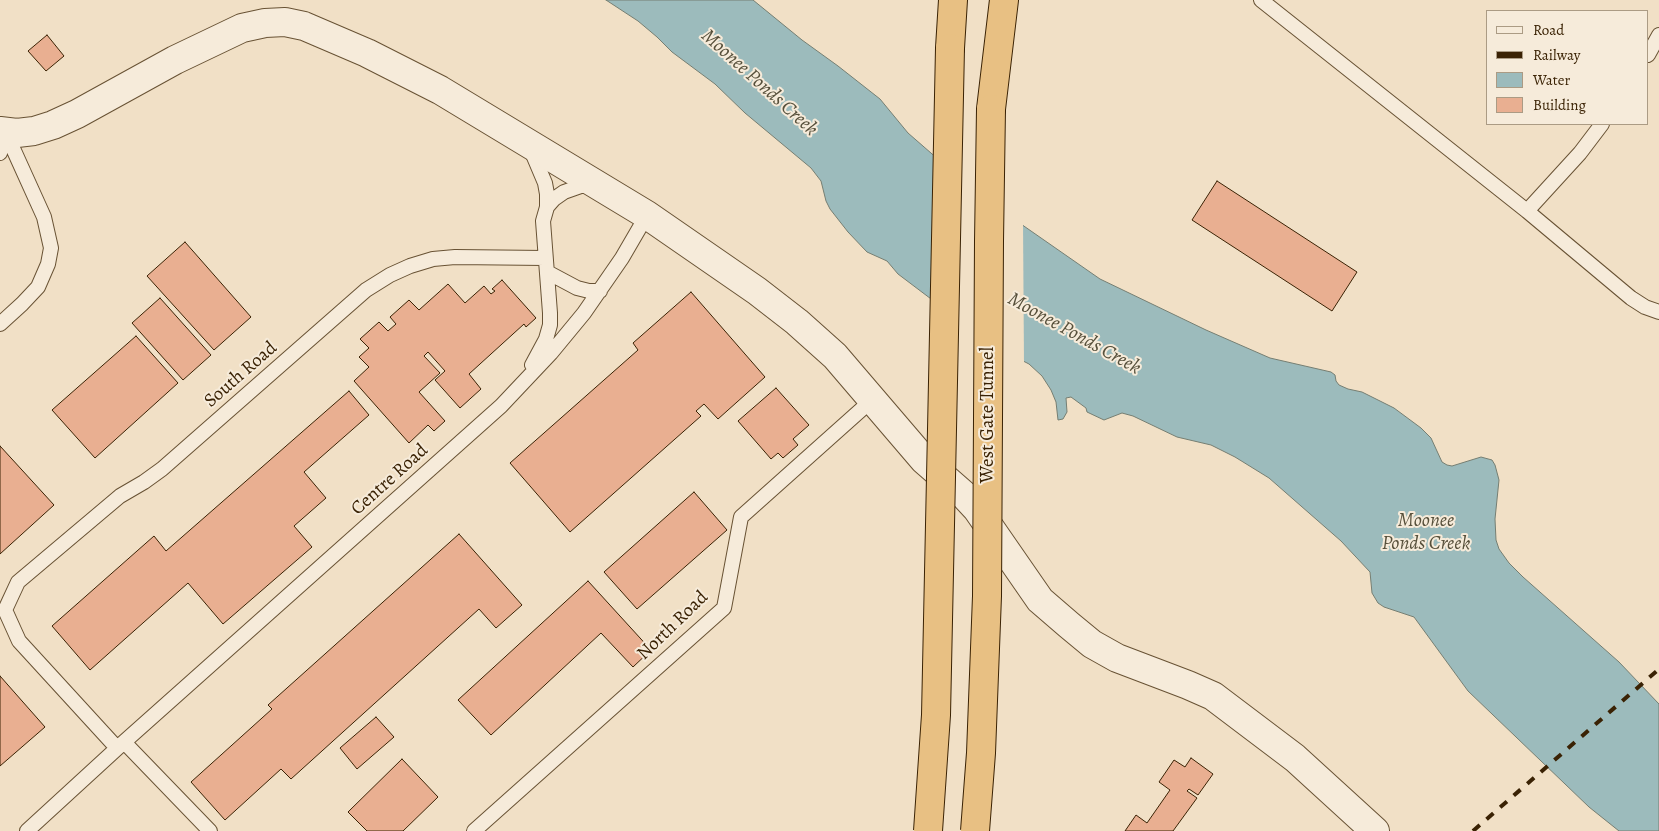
<!DOCTYPE html>
<style>
body{margin:0}
#map{position:relative;width:1659px;height:831px;overflow:hidden;background:#f1e0c6;font-family:Alegreya,serif}
canvas{display:block}
.legend{position:absolute;left:1486px;top:10px;width:162px;height:115px;box-sizing:border-box;background:#f6ebda;border:1px solid #ab9b84;margin:0;padding:6px 9px;list-style:none;font-size:15px;color:#3a2204}
.legend li{display:flex;align-items:center;gap:10px;height:25px}
.legend b{width:25px;border:1px solid #ab9b84}
</style>
<div id="map">
<canvas width="1659" height="831"></canvas>
<ul class="legend">
<li><b style="height:6px;background:#f6ebda"></b>Road</li>
<li><b style="height:6px;background:#3a2204"></b>Railway</li>
<li><b style="height:14px;background:#9cbbbc"></b>Water</li>
<li><b style="height:14px;background:#e9af91"></b>Building</li>
</ul>
</div>
<script>
const ctx = document.querySelector('canvas').getContext('2d');
ctx.lineJoin = 'round';
function fill(path, color) { ctx.fillStyle = color; ctx.fill(path, 'evenodd'); }
const shape = rows => new Path2D(rows.map(r => 'M' + r).join(''));
function stroke(path, color, width, dash) { ctx.strokeStyle = color; ctx.lineWidth = width; ctx.lineCap = dash ? 'butt' : 'round'; ctx.setLineDash(dash || []); ctx.stroke(path); }
function drawText(font, color, halo, rows, align = 'center') {
  ctx.font = font + ' Alegreya,serif'; ctx.lineWidth = 4; ctx.setLineDash([]); ctx.textBaseline = 'middle'; ctx.strokeStyle = halo; ctx.fillStyle = color; for (const [text, x, y, turn = 0] of rows) {
    ctx.save(); ctx.translate(x, y); ctx.rotate((+turn || 0) * Math.PI / 180); ctx.textAlign = isNaN(turn) ? turn : align; if (halo) ctx.strokeText(text, 0, 0); ctx.fillText(text, 0, 0); ctx.restore();
  }
}
const water = shape([
 [606,0,753,0,802,40,838,66,880,99,908,133,939,160,1008,215,1100,279,1206,330,1270,358,1331,372,1335,375,1336,381,1339,385,1348,389,1362,392,1394,408,1421,428,1431,438,1442,462,1447,465,1452,466,1481,457,1492,460,1495,465,1499,480,1495,519,1496,540,1499,549,1509,563,1523,577,1619,662,1659,704,1659,831,1619,831,1589,807,1468,691,1414,617,1384,607,1378,603,1372,593,1370,572,1341,541,1269,478,1235,457,1211,445,1177,437,1133,416,1122,413,1104,420,1087,412,1086,408,1071,397,1066,398,1067,412,1063,419,1058,420,1056,402,1051,390,1042,376,1029,364,992,345,898,274,887,261,867,252,848,232,830,209,826,201,821,181,811,168,745,113,715,84,672,52,657,37,638,21,606,0]
]);
fill(water, '#9cbbbc');
stroke(water, '#757e72', 1);
fill(shape([
 [934,152,1023,222,1024,364,991,347,931,301]
]), '#f1e0c6');
const building = shape([
 [47,35,64,56,46,71,28,51,47,35],
 [1217,181,1357,272,1332,311,1192,220,1217,181],
 [185,242,251,317,214,350,147,276,185,242],
 [502,280,536,318,526,327,524,324,469,374,481,389,460,408,435,380,445,371,428,352,424,356,440,373,419,392,445,421,434,431,428,425,409,443,354,381,369,367,359,357,369,348,360,339,379,322,388,331,396,324,390,317,409,300,419,310,448,284,465,303,484,286,491,294,495,291,492,289,502,280],
 [691,292,765,377,718,419,704,404,696,411,701,416,570,532,510,463,638,350,633,343,691,292],
 [160,298,211,355,183,380,132,323,160,298],
 [136,336,178,383,95,458,52,410,136,336],
 [776,388,809,425,793,439,798,445,783,458,778,453,771,459,738,421,776,388],
 [349,391,369,415,304,472,326,498,294,526,312,547,223,624,188,583,90,670,52,626,154,536,166,551,349,391],
 [0,446,54,505,0,554,0,446],
 [694,492,727,530,637,609,604,572,694,492],
 [459,534,522,605,496,628,479,609,291,779,281,769,225,820,191,782,272,709,268,705,459,534],
 [588,581,651,650,633,667,601,633,491,735,458,700,588,581],
 [0,676,45,727,0,766,0,676],
 [376,717,394,737,357,769,340,748,376,717],
 [1191,758,1213,774,1198,795,1189,789,1187,791,1197,798,1173,831,1125,831,1136,815,1147,823,1170,790,1159,782,1174,760,1185,767,1191,758],
 [402,759,438,797,403,831,367,831,348,812,402,759]
]);
fill(building, '#e9af91');
stroke(building, '#3a2204', 1);
const service = shape([
 [1261,0,1527,211,1631,298,1645,307,1659,312],
 [1648,55,1659,35],
 [531,150,545,183,547,194,547,207,543,221,550,313,550,325,546,339,532,365],
 [0,153,6,133],
 [547,207,554,199,564,192,581,186,592,186],
 [1527,211,1580,153,1602,124],
 [547,272,577,288,589,291,600,291],
 [0,324,22,304,38,287,48,264,51,248,44,217,6,133],
 [124,742,210,831],
 [117,748,19,641,5,610,18,582,120,496,144,482,162,469,366,290,390,275,410,266,433,259,455,257,545,258],
 [27,831,124,742,501,406,551,353,584,313,622,258,647,215],
 [474,831,724,608,741,517,872,400]
]);
const minor = shape([
 [0,131,17,133,34,131,53,125,77,114,175,60,242,28,265,23,285,22,304,26,367,53,440,90,647,215,757,291,797,322,835,356,924,460,964,495,977,509,1040,600,1069,625,1092,644,1117,658,1188,685,1213,696,1295,758,1375,831]
]);
const trunk = shape([
 [950,48,953,0],
 [991,109,1004,0]
]);
stroke(service, '#685234', 16);
stroke(minor, '#685234', 30);
stroke(trunk, '#3a2204', 30);
stroke(service, '#f6ebda', 14);
stroke(minor, '#f6ebda', 28);
stroke(trunk, '#e8c083', 28);
stroke(shape([
 [1473,831,1659,669]
]), '#3a2204', 4, [9, 9]);
const trunkBridge = shape([
 [928,831,936,715,950,48],
 [975,831,981,753,987,596,989,241,991,109]
]);
stroke(trunkBridge, '#3a2204', 30, []);
stroke(trunkBridge, '#e8c083', 28);
drawText('19px', '#3a2204', '#f6ebda', [
 ["South Road",241,375,-41],
 ["West Gate Tunnel",988,415,-90],
 ["Centre Road",390,480,-42],
 ["North Road",673,626,-44]
]);
drawText('italic 20px', '#57503b', '#f6ebda', [
 ["Moonee Ponds Creek",759,83,42],
 ["Moonee Ponds Creek",1074,334,29],
 ["Moonee",1426,521],
 ["Ponds Creek",1426,544]
]);
</script>
